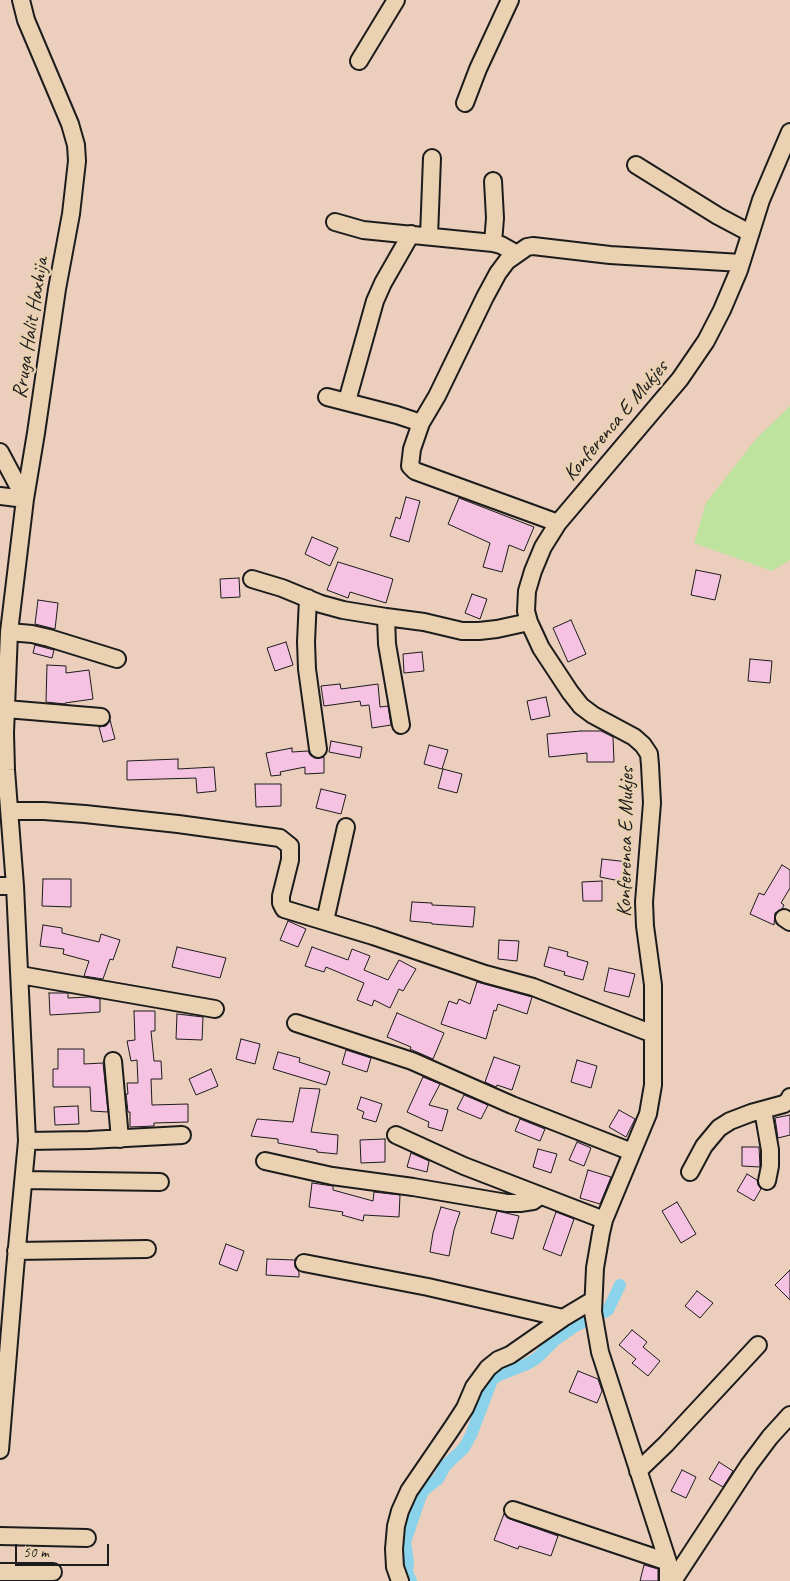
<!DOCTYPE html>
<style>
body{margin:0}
#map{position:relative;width:790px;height:1581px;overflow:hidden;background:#ebcebb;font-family:Caveat,sans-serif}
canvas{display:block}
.scale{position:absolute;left:15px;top:1544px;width:94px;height:22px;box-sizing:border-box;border:2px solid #1c1c1c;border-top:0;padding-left:6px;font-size:15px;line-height:18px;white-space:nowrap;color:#1c1c1c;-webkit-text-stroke:4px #e9d1b1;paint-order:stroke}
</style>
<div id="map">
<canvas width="790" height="1581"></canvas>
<div class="scale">50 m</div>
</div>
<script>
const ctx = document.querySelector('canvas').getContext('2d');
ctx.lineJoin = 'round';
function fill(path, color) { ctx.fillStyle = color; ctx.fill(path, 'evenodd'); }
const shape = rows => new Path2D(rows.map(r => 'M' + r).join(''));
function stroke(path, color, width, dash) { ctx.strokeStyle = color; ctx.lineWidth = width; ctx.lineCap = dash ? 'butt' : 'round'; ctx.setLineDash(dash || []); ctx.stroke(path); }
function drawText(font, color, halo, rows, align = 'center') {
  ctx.font = font + ' Caveat,sans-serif'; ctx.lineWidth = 5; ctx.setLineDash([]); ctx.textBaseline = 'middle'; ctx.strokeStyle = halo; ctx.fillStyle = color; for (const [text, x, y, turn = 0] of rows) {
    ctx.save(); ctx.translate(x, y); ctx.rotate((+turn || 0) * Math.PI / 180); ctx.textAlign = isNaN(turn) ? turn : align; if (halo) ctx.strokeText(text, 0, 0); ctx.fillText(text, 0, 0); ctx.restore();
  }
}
fill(shape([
 [790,406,790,560,772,571,694,543,706,503,756,439]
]), '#bde39e');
stroke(shape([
 [411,1581,407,1572,408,1562,405,1542,420,1498,424,1490,438,1479,445,1466,464,1448,471,1435,492,1380,497,1376,527,1364,537,1358,555,1340,575,1326,608,1310,620,1285]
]), '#8ad3eb', 12);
const building = shape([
 [406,497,420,501,409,542,390,536,396,517,400,519,406,497],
 [459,498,534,527,524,551,509,545,502,572,483,567,490,543,448,524,459,498],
 [312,537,338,548,330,566,305,554,312,537],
 [338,562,393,579,386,603,350,592,348,598,327,590,338,562],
 [696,570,721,575,715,600,691,595,696,570],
 [239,578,240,597,221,598,220,579,239,578],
 [472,594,487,599,480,619,465,613,472,594],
 [38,600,58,603,55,629,35,624,38,600],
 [571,620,586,654,568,662,553,628,571,620],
 [286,642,293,665,275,671,267,648,286,642],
 [35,645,54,650,52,658,33,653,35,645],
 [422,652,424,671,404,673,403,654,422,652],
 [750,659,772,661,770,683,748,681,750,659],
 [47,665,66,666,66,673,89,670,93,699,65,703,65,704,46,702,47,665],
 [340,684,341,689,378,684,380,707,388,706,391,725,372,728,369,705,361,706,360,701,324,706,321,686,340,684],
 [546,697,550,716,531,720,527,701,546,697],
 [110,720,115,739,103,742,99,727,106,726,110,720],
 [581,731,601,731,613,737,614,762,587,762,587,753,549,757,547,734,581,731],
 [331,741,362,747,360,758,329,752,331,741],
 [429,745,448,750,442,769,424,764,429,745],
 [292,748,292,752,308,751,310,755,315,758,324,757,324,773,305,774,305,767,280,772,281,775,271,776,266,753,292,748],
 [178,759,178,769,214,767,216,791,197,793,196,778,127,780,127,761,178,759],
 [443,769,462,774,457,793,438,788,443,769],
 [255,784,281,784,281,806,256,807,255,784],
 [321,789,346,795,341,814,316,808,321,789],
 [602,859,628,862,625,882,600,877,602,859],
 [782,865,790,870,790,888,781,903,784,905,782,909,775,913,774,925,750,914,759,893,764,895,782,865],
 [43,879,71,879,71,907,42,906,43,879],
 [602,881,602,901,583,901,582,882,602,881],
 [412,902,432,903,432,905,475,907,473,927,432,924,432,923,410,921,412,902],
 [288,921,306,929,298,947,280,940,288,921],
 [43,925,62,928,62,933,99,942,101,934,120,940,113,960,110,959,103,979,84,976,89,961,63,954,64,949,40,946,43,925],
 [499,940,519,941,517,961,498,959,499,940],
 [177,947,226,958,220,978,172,967,177,947],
 [312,947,348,960,352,949,370,956,364,970,388,980,399,960,416,969,403,991,399,989,390,1008,374,1000,372,1006,357,1000,364,983,326,967,324,972,305,966,312,947],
 [549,947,568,952,567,956,588,962,583,980,564,975,565,972,544,966,549,947],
 [609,968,635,974,629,997,604,991,609,968],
 [477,982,532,997,527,1014,498,1004,496,1011,494,1010,486,1039,441,1024,449,1001,457,1004,459,999,470,1004,477,982],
 [49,993,68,993,68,998,90,997,100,999,100,1012,50,1015,49,993],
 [134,1011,155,1011,155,1031,151,1031,154,1061,161,1061,162,1079,151,1079,152,1105,188,1104,188,1122,154,1123,154,1126,130,1127,130,1112,128,1112,126,1094,128,1094,127,1083,138,1083,137,1060,131,1061,127,1041,135,1040,134,1011],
 [397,1013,444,1033,433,1059,410,1049,411,1047,387,1037,397,1013],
 [177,1014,203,1017,202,1040,176,1039,177,1014],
 [241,1039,260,1044,255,1064,236,1059,241,1039],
 [58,1049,84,1049,84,1064,103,1063,108,1112,91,1111,90,1087,53,1087,53,1069,58,1069,58,1049],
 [346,1050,371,1058,367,1072,342,1064,346,1050],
 [278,1052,300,1058,299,1062,330,1072,326,1085,273,1069,278,1052],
 [494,1057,520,1066,512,1090,497,1085,496,1087,485,1082,494,1057],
 [577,1060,597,1066,591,1088,571,1082,577,1060],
 [211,1069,218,1086,196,1095,189,1079,211,1069],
 [423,1077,440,1084,429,1105,448,1110,442,1131,428,1127,429,1122,407,1112,423,1077],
 [300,1088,320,1089,311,1132,338,1135,337,1154,317,1152,317,1150,278,1143,278,1139,251,1136,257,1119,293,1122,300,1088],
 [464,1095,488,1105,481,1119,457,1109,464,1095],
 [361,1097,382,1104,376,1122,362,1118,364,1112,357,1109,361,1097],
 [78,1106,79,1124,55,1125,54,1107,78,1106],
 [619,1110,635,1119,626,1137,609,1127,619,1110],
 [790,1115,790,1135,778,1138,775,1118,790,1115],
 [520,1119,545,1129,540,1141,515,1131,520,1119],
 [385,1139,385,1162,361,1163,360,1140,385,1139],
 [577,1142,591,1148,584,1166,569,1160,577,1142],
 [742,1147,759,1147,760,1167,742,1166,742,1147],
 [538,1149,557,1154,551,1173,533,1167,538,1149],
 [411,1153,429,1161,427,1172,407,1167,411,1153],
 [588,1170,611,1177,600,1204,580,1198,588,1170],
 [747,1174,757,1180,758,1185,761,1189,754,1201,737,1191,747,1174],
 [312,1183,333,1186,333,1190,373,1201,374,1192,400,1195,399,1217,364,1215,363,1221,342,1215,343,1212,309,1207,312,1183],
 [677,1202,696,1234,681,1243,662,1211,677,1202],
 [441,1207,460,1212,454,1230,449,1256,430,1252,433,1233,441,1207],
 [497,1211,519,1216,513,1239,491,1233,497,1211],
 [556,1212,574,1219,561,1256,543,1249,556,1212],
 [226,1244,244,1251,237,1271,219,1264,226,1244],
 [267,1259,295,1260,295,1267,299,1272,299,1277,266,1275,267,1259],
 [790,1270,790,1300,775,1285,790,1270],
 [697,1291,713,1303,700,1318,685,1306,697,1291],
 [632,1330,647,1342,643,1347,660,1361,648,1376,632,1363,636,1359,619,1345,632,1330],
 [578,1371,598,1379,602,1391,597,1403,569,1392,578,1371],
 [719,1462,733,1471,723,1487,709,1479,719,1462],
 [682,1470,696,1477,686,1498,671,1491,682,1470],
 [504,1514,510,1519,558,1536,551,1556,519,1546,518,1549,494,1540,504,1514],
 [644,1565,658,1569,658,1581,640,1581,644,1565]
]);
fill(building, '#f5c2e2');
stroke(building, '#1c1c1c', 1);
const minor = shape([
 [359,61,396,0],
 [465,103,478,69,510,0],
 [636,165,718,216,750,233],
 [493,181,495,218,493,243],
 [335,222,363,230,493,243,501,245,517,254],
 [429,236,432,158],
 [327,397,397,415,421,423],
 [347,401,375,301,383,283,411,234],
 [0,452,25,499],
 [0,496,25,499],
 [558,523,415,471,410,466,412,449,421,423,437,396,485,297,498,273,507,261,527,247,533,246,610,255,741,263],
 [252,579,282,588,321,604,343,610,386,617,424,622,462,631,479,631,497,629,529,622],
 [308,598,306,642,307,669,318,749],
 [386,617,387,644,401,725],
 [9,632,32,634,49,638,117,659],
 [6,709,101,717],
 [9,811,44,811,85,814,178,824,280,838,290,846,290,860,281,896,281,903,284,909,373,936,485,974,533,987,653,1034],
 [0,886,15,886],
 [784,918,790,922],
 [325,921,346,827],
 [20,975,215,1009],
 [296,1023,412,1061,512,1105,632,1152],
 [113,1061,120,1139],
 [763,1110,770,1150,770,1166,767,1181],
 [396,1135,464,1166,604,1220],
 [27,1141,89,1140,182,1135],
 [265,1161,332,1176,413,1187,507,1203,520,1203,533,1201,540,1196],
 [690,1172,704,1146,719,1128,730,1121,751,1113,784,1104,789,1100,790,1097],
 [24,1180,160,1182],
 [16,1251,147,1249],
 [304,1263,428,1287,563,1318],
 [0,1450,15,1269,27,1141,15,886,6,770,5,733,9,632,25,499,36,433,57,289,71,214,77,161,76,145,70,124,26,20,21,0],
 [638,1471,666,1444,758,1345],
 [513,1510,668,1562],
 [0,1536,87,1538],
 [0,1572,53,1572],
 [400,1581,395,1567,394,1549,396,1526,400,1511,409,1491,452,1428,465,1408,474,1387,488,1368,498,1360,510,1355,563,1318,593,1300],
 [668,1581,668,1562,600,1352,593,1312,595,1268,601,1233,604,1220,648,1114,653,1085,653,985,645,926,644,902,652,803,650,765,649,754,643,745,634,737,593,715,581,706,570,692,541,648,529,622,526,611,527,591,533,571,543,547,558,523,680,379,706,341,722,310,739,270,761,200,790,132],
 [673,1581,749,1465,770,1437,790,1415]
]);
stroke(minor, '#1c1c1c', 20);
stroke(minor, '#e9d1b1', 16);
drawText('21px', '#1c1c1c', '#e9d1b1', [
 ["Rruga Halit Haxhija",31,328,-81],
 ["Konferenca E Mukjes",616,421,-50],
 ["Konferenca E Mukjes",626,842,-89]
]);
</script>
